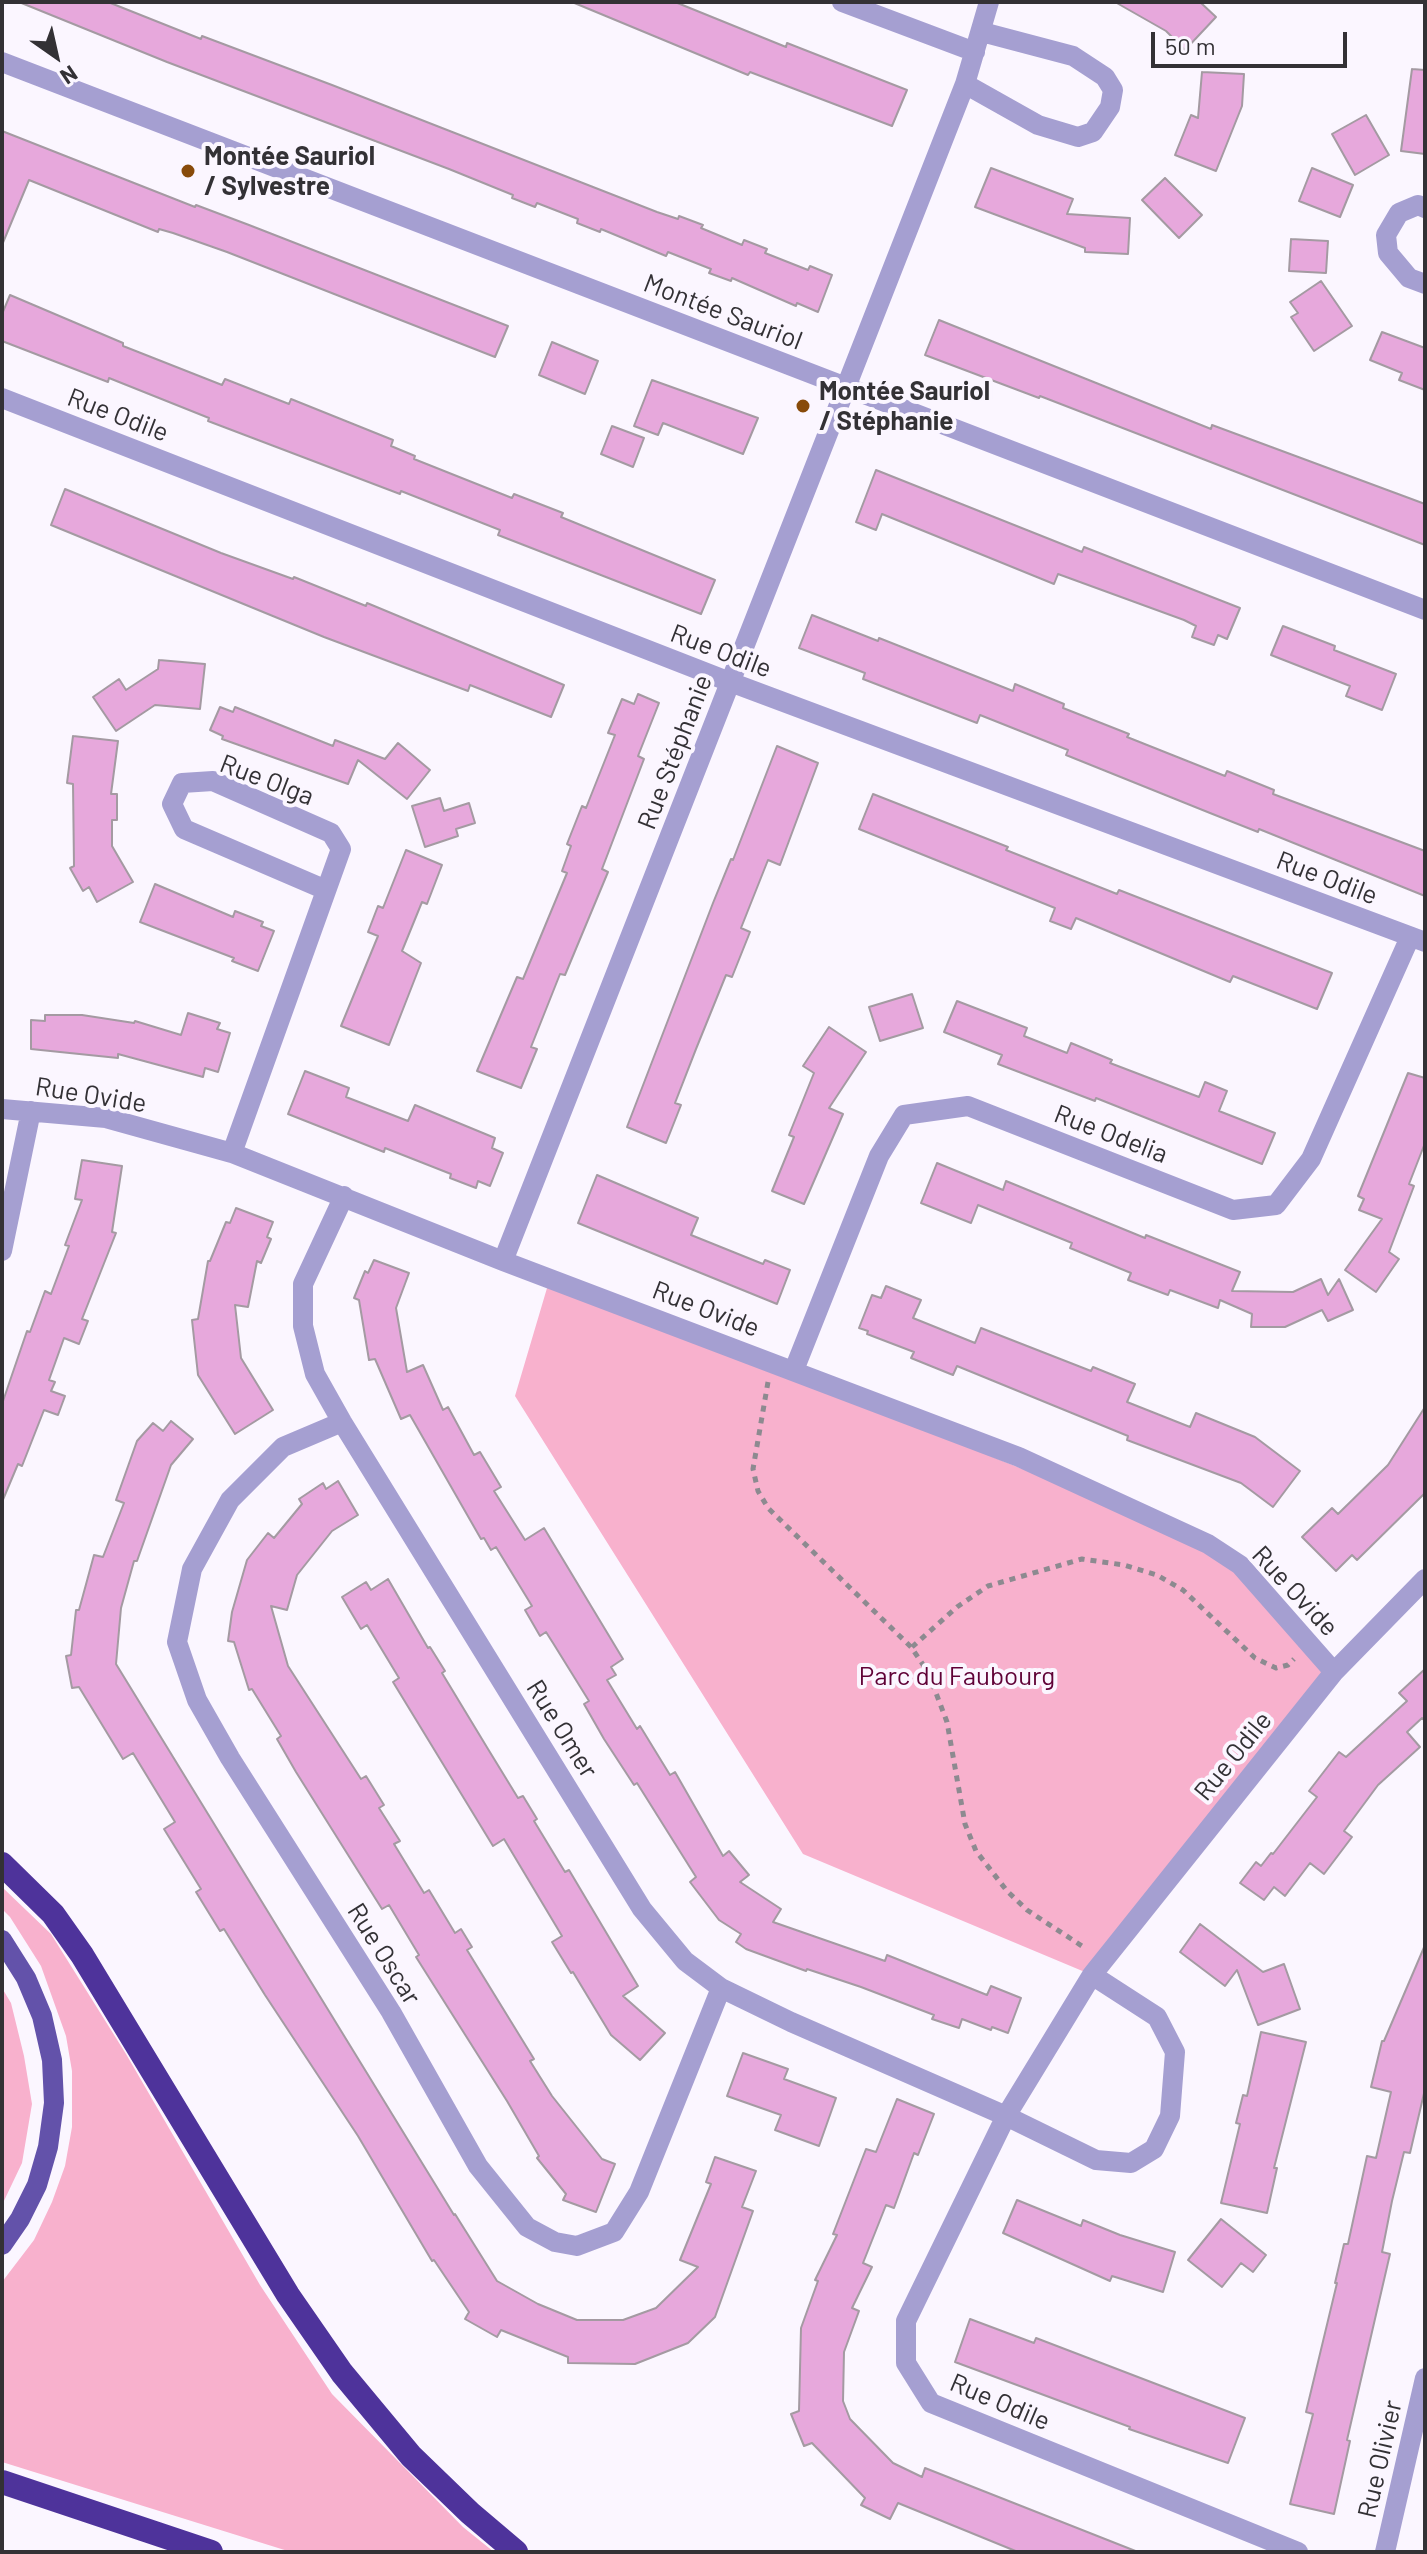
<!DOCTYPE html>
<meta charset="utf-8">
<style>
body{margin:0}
#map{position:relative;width:1427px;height:2554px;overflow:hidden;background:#fbf6ff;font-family:Barlow,sans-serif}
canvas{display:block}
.frame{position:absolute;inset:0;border:4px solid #333135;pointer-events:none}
.north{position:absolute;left:16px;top:16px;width:80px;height:80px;-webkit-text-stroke:6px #fbf6ff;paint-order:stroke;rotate:146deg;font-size:22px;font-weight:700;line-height:32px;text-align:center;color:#333135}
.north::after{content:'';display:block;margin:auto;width:28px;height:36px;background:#333135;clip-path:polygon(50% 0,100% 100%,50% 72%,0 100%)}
.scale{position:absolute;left:1151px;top:32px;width:196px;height:36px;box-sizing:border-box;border:4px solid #333135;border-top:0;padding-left:10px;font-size:24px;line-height:28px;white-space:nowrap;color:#333135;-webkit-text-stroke:6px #fbf6ff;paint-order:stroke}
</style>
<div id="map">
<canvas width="1427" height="2554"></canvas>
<div class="frame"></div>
<div class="north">N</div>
<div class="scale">50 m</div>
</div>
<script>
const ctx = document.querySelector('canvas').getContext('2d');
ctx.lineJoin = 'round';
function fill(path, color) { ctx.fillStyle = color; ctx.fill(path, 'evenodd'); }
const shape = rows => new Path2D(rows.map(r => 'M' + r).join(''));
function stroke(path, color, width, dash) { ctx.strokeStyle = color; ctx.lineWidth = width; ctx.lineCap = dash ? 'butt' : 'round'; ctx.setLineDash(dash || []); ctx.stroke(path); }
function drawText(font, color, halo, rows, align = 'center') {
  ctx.font = font + ' Barlow,sans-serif'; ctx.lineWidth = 8; ctx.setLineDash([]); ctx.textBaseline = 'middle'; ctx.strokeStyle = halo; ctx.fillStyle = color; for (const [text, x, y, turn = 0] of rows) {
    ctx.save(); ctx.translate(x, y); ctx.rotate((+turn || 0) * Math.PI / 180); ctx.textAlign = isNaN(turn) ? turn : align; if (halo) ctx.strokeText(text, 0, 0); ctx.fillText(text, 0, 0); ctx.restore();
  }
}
fill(shape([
 [550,1278,1208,1544,1334,1672,1092,1975,803,1854,515,1396],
 [2,1887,51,1934,126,2054,260,2285,332,2394,463,2527,494,2552,291,2552,2,2462,2,2282,34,2240,52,2202,65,2166,72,2127,72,2071,66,2036,41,1966,10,1917,2,1909],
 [2,1988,11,2003,24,2056,32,2104,22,2163,2,2205]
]), '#f8b1cd');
const building = shape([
 [19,2,108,2,201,39,202,36,332,85,657,212,678,219,679,216,703,225,701,228,742,245,744,240,767,249,765,253,808,270,810,266,832,275,818,312,797,303,796,306,732,278,731,281,709,273,711,269,668,252,666,256,601,229,600,232,577,223,578,219,537,203,535,207,512,198,513,195,449,169,167,62,19,2],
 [572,2,675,2,786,47,787,43,907,90,892,126,750,72,748,75,572,2],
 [1115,2,1200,2,1216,17,1185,50,1166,31,1115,2],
 [1412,69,1425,70,1425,154,1401,151,1412,69],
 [1202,72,1244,74,1242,106,1216,171,1175,155,1191,115,1198,118,1202,72],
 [1366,115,1389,155,1355,175,1332,134,1366,115],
 [2,131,195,207,196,205,249,225,508,326,495,357,227,252,173,233,159,229,158,232,29,180,2,245,2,131],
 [991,168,1073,199,1067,214,1130,218,1128,254,1085,252,1085,248,975,207,991,168],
 [1312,168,1353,185,1340,217,1299,201,1312,168],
 [1165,178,1202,215,1179,238,1142,200,1165,178],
 [1291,239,1328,241,1326,273,1289,271,1291,239],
 [1321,281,1352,326,1314,351,1291,317,1298,313,1290,302,1321,281],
 [10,295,123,343,123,346,222,385,225,379,289,404,291,399,393,440,391,446,415,456,414,459,512,498,514,494,563,513,561,517,715,580,701,614,498,535,500,530,401,491,400,494,208,421,209,418,109,378,108,382,2,341,2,314,10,295],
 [939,320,1211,429,1212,425,1425,504,1425,545,1040,396,1039,398,925,355,939,320],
 [1382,332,1425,348,1425,390,1399,380,1402,373,1370,360,1382,332],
 [552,342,598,361,585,394,539,375,552,342],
 [652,380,758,418,743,454,663,423,658,435,634,426,652,380],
 [612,426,644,438,633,467,601,454,612,426],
 [876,470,1082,552,1084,547,1240,608,1227,639,1218,635,1214,645,1192,637,1196,626,1184,620,1058,574,1054,584,882,514,876,530,856,522,876,470],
 [65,489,221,553,293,579,294,577,366,606,367,603,564,685,551,717,470,685,468,691,324,637,51,525,65,489],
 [812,615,878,641,879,638,1013,691,1015,684,1064,704,1063,708,1129,734,1127,737,1225,776,1227,771,1274,790,1273,794,1425,851,1425,896,1259,829,1258,832,1210,813,1066,755,1068,750,980,715,977,723,863,679,865,673,799,648,812,615],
 [1283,626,1335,646,1334,650,1396,674,1382,710,1346,696,1350,686,1271,655,1283,626],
 [159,660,205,664,200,709,155,705,116,731,93,697,119,679,126,690,158,669,159,660],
 [638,694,659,703,638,756,644,759,602,869,608,872,565,975,560,974,531,1047,537,1049,521,1088,477,1071,517,977,523,979,567,873,562,871,571,846,567,844,582,806,586,808,615,735,608,733,622,699,634,704,638,694],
 [220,707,233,712,235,707,333,746,335,740,385,759,398,743,430,770,407,799,358,760,348,784,222,739,223,736,210,730,220,707],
 [73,736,118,741,111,794,117,794,117,820,112,820,112,846,133,882,97,902,89,887,83,891,70,868,74,866,73,784,67,783,73,736],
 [777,746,818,763,780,865,768,860,741,928,750,932,732,977,726,975,696,1049,675,1103,681,1105,666,1143,627,1127,713,903,731,859,733,860,777,746],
 [873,794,1008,847,1006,850,1117,894,1119,890,1332,973,1317,1009,1233,976,1230,982,1076,918,1071,929,1050,921,1055,908,859,829,873,794],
 [440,798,444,811,469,803,475,823,456,829,458,836,425,847,412,806,440,798],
 [406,850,442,865,427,904,422,902,402,951,421,963,389,1045,341,1026,378,936,368,932,378,906,383,908,406,850],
 [155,884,233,917,235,911,263,922,261,926,274,931,258,971,232,961,234,958,140,922,155,884],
 [912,994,923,1028,880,1041,869,1007,912,994],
 [957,1001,1027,1028,1024,1036,1067,1053,1071,1043,1112,1060,1110,1063,1199,1097,1205,1082,1227,1091,1219,1111,1275,1133,1262,1164,1096,1098,1095,1101,998,1064,1002,1055,944,1032,957,1001],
 [188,1013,220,1023,217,1029,230,1033,218,1072,205,1068,203,1077,118,1054,118,1058,31,1049,31,1020,45,1021,45,1015,82,1015,134,1023,135,1021,181,1035,188,1013],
 [829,1027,866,1052,829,1108,843,1114,804,1204,772,1191,794,1137,789,1135,814,1073,803,1066,829,1027],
 [305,1071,349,1088,346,1097,408,1121,415,1105,495,1138,492,1148,503,1153,490,1186,478,1181,476,1188,450,1178,451,1174,385,1148,384,1152,288,1114,305,1071],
 [1408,1073,1425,1078,1425,1143,1409,1184,1414,1186,1389,1252,1399,1259,1376,1292,1345,1270,1382,1219,1359,1210,1364,1199,1358,1196,1408,1073],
 [82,1160,122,1166,112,1232,116,1233,82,1319,88,1321,79,1344,64,1338,49,1380,55,1382,51,1391,65,1396,58,1415,44,1410,22,1466,18,1464,2,1502,2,1404,27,1331,30,1332,45,1291,51,1294,69,1246,65,1245,82,1200,75,1199,82,1160],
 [937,1163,1003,1190,1006,1181,1145,1238,1146,1235,1240,1272,1232,1291,1293,1292,1321,1279,1328,1295,1339,1279,1353,1310,1328,1321,1322,1310,1285,1327,1251,1327,1252,1314,1220,1300,1218,1308,1170,1290,1168,1295,1128,1280,1131,1273,1070,1248,1072,1243,978,1205,971,1223,921,1203,937,1163],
 [597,1175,698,1218,691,1235,763,1264,765,1260,790,1270,777,1304,578,1223,597,1175],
 [236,1208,273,1222,267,1237,271,1239,261,1263,257,1261,248,1307,235,1305,241,1358,273,1410,235,1434,198,1375,192,1320,198,1319,208,1261,210,1261,226,1222,230,1223,236,1208],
 [374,1260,409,1273,396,1308,407,1372,423,1365,443,1410,448,1407,474,1455,480,1452,501,1487,494,1491,525,1540,544,1528,623,1659,611,1667,616,1675,607,1680,637,1729,640,1726,670,1775,675,1772,723,1856,729,1851,749,1875,740,1882,781,1909,773,1922,885,1961,887,1955,987,1995,991,1986,1021,1998,1008,2033,992,2027,991,2030,962,2019,959,2028,932,2019,934,2015,861,1987,807,1969,806,1971,746,1949,736,1942,741,1934,719,1920,690,1882,696,1877,637,1783,634,1785,604,1739,584,1704,589,1701,553,1643,546,1632,540,1636,525,1610,532,1606,496,1547,491,1550,484,1538,481,1539,410,1415,401,1419,375,1359,369,1360,359,1300,354,1298,365,1271,368,1273,374,1260],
 [886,1286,921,1300,913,1318,975,1343,981,1328,1091,1371,1093,1367,1135,1384,1127,1402,1190,1427,1196,1413,1255,1437,1300,1471,1273,1507,1241,1483,1127,1440,1128,1436,957,1366,953,1375,911,1358,914,1352,867,1334,868,1331,859,1328,872,1295,881,1298,886,1286],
 [1425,1407,1425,1493,1357,1560,1352,1555,1336,1571,1302,1537,1332,1508,1338,1514,1388,1465,1425,1407],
 [171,1421,193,1439,171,1465,137,1561,134,1561,121,1608,116,1664,454,2215,455,2214,497,2281,538,2304,577,2320,623,2320,656,2308,698,2267,680,2260,711,2184,706,2182,715,2157,756,2171,742,2207,753,2211,715,2317,688,2343,635,2364,568,2363,568,2357,501,2330,497,2337,465,2319,469,2312,434,2260,432,2261,358,2136,265,1995,224,1929,220,1931,196,1892,201,1889,164,1829,175,1822,133,1753,123,1759,79,1687,72,1688,66,1656,71,1655,76,1610,79,1610,94,1555,103,1557,124,1503,116,1500,137,1441,153,1423,163,1431,171,1421],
 [338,1481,358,1515,332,1531,297,1575,287,1610,271,1606,288,1666,361,1779,366,1776,384,1805,379,1808,400,1841,394,1844,424,1893,429,1890,455,1933,461,1929,472,1947,467,1950,534,2059,530,2061,552,2096,602,2159,615,2164,596,2212,563,2200,566,2194,537,2158,539,2156,507,2101,416,1957,419,1955,389,1905,382,1909,296,1772,277,1739,281,1736,252,1689,249,1690,234,1642,228,1641,232,1612,247,1560,268,1533,274,1538,302,1504,299,1499,323,1483,326,1489,338,1481],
 [388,1579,428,1648,430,1647,445,1671,442,1673,488,1749,518,1798,523,1796,537,1819,534,1821,565,1872,569,1870,638,1986,623,1996,665,2033,640,2060,611,2035,573,1972,571,1973,552,1942,562,1936,504,1839,493,1846,393,1682,399,1678,367,1625,361,1629,342,1597,366,1582,371,1590,388,1579],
 [1425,1669,1425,1721,1422,1718,1407,1732,1420,1747,1378,1785,1344,1831,1352,1837,1324,1874,1310,1863,1285,1896,1274,1887,1264,1900,1240,1883,1256,1862,1261,1866,1271,1853,1273,1854,1317,1797,1309,1791,1339,1752,1346,1757,1407,1701,1399,1693,1425,1669],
 [1200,1924,1263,1972,1284,1964,1300,2009,1258,2025,1237,1970,1225,1986,1180,1952,1200,1924],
 [1425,1945,1425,2089,1410,2153,1404,2152,1392,2201,1382,2252,1390,2254,1347,2440,1350,2441,1334,2514,1290,2504,1313,2414,1306,2412,1337,2283,1335,2283,1344,2244,1348,2244,1367,2156,1376,2158,1391,2092,1371,2087,1382,2041,1384,2041,1425,1945],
 [1261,2032,1306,2042,1274,2168,1277,2168,1267,2213,1221,2203,1240,2124,1236,2123,1243,2095,1247,2096,1261,2032],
 [743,2053,788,2069,784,2079,836,2098,819,2146,775,2130,781,2115,727,2096,743,2053],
 [897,2099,934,2114,918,2155,914,2153,894,2208,886,2205,863,2263,872,2267,852,2308,859,2311,844,2352,843,2401,850,2419,893,2463,922,2477,925,2468,1138,2552,1018,2552,898,2503,890,2519,861,2505,865,2498,812,2443,804,2446,791,2414,799,2411,801,2328,818,2281,815,2280,837,2235,833,2234,866,2149,876,2152,897,2099],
 [1017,2200,1081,2226,1083,2220,1120,2235,1175,2252,1163,2292,1112,2276,1110,2281,1003,2233,1017,2200],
 [1221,2219,1266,2255,1253,2272,1241,2263,1222,2287,1188,2260,1221,2219],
 [970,2319,1034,2343,1036,2338,1245,2418,1228,2463,1129,2429,1130,2427,955,2362,970,2319]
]);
fill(building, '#e7a8dc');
stroke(building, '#a49aa2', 2);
stroke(shape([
 [768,1382,753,1469,758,1491,768,1508,911,1647,928,1672,947,1722,965,1824,976,1851,1007,1891,1027,1910,1085,1948],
 [912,1647,957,1607,988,1586,1082,1559,1124,1565,1157,1575,1183,1590,1255,1658,1276,1668,1288,1665,1294,1659]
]), '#8d8a90', 5, [6, 6]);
stroke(shape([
 [842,2,975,52],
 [2,62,1425,610],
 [965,84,1038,125,1078,137,1093,132,1110,107,1113,90,1105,77,1073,56,982,32],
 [1425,208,1418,205,1399,213,1386,235,1388,253,1409,278,1425,284],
 [2,398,730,682,1425,942],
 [2,1109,106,1118,232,1153,503,1261,1019,1457,1208,1544,1240,1565,1334,1672],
 [232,1153,341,849,331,833,213,781,182,783,172,804,184,829,326,890],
 [344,1196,303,1284,303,1326,315,1374,342,1422,642,1909,685,1961,721,1988,791,2022,1006,2116,1096,2160,1131,2163,1154,2149,1170,2116,1175,2052,1157,2017,1092,1975],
 [2,1251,31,1111],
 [503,1261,965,84,989,2],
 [794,1370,879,1156,904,1115,968,1106,1233,1210,1276,1205,1311,1159,1410,937],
 [342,1422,283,1447,230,1500,192,1569,177,1642,197,1700,230,1758,391,2012,478,2166,527,2227,555,2242,577,2246,614,2232,639,2192,721,1988],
 [1298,2552,931,2403,906,2363,906,2321,1006,2116,1092,1975,1334,1672,1425,1579],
 [1385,2552,1425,2378]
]), '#a59fd1', 20);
stroke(shape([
 [2,1940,26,1978,42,2016,52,2060,54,2103,48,2147,37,2185,20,2219,2,2245]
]), '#6352aa', 20);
stroke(shape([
 [2,1864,53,1914,82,1955,288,2295,342,2373,411,2456,470,2513,516,2552],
 [2,2482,211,2552]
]), '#4e339b', 24);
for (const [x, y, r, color] of [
 [188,171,8,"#884b0a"],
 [803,406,8,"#884b0a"]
]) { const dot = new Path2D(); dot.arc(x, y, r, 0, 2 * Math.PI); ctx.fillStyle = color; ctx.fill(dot); stroke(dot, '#fbf6ff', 3); }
drawText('bold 26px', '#333135', '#fbf6ff', [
 ["Montée Sauriol",204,156],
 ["/ Sylvestre",204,186],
 ["Montée Sauriol",819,391],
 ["/ Stéphanie",819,421]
], 'left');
drawText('26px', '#333135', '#fbf6ff', [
 ["Montée Sauriol",723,312,21],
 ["Rue Odile",118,415,21],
 ["Rue Odile",721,651,21],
 ["Rue Stéphanie",675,752,-69],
 ["Rue Olga",267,780,21],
 ["Rue Odile",1327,878,21],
 ["Rue Ovide",91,1095,9],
 ["Rue Odelia",1111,1134,21],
 ["Rue Ovide",706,1309,21],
 ["Rue Ovide",1295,1591,47],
 ["Rue Omer",562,1729,58],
 ["Rue Odile",1233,1756,-51],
 ["Rue Oscar",384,1954,58],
 ["Rue Odile",1000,2402,23],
 ["Rue Olivier",1380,2459,-77]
]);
drawText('26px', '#5f0136', '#fbf6ff', [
 ["Parc du Faubourg",957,1676]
]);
</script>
